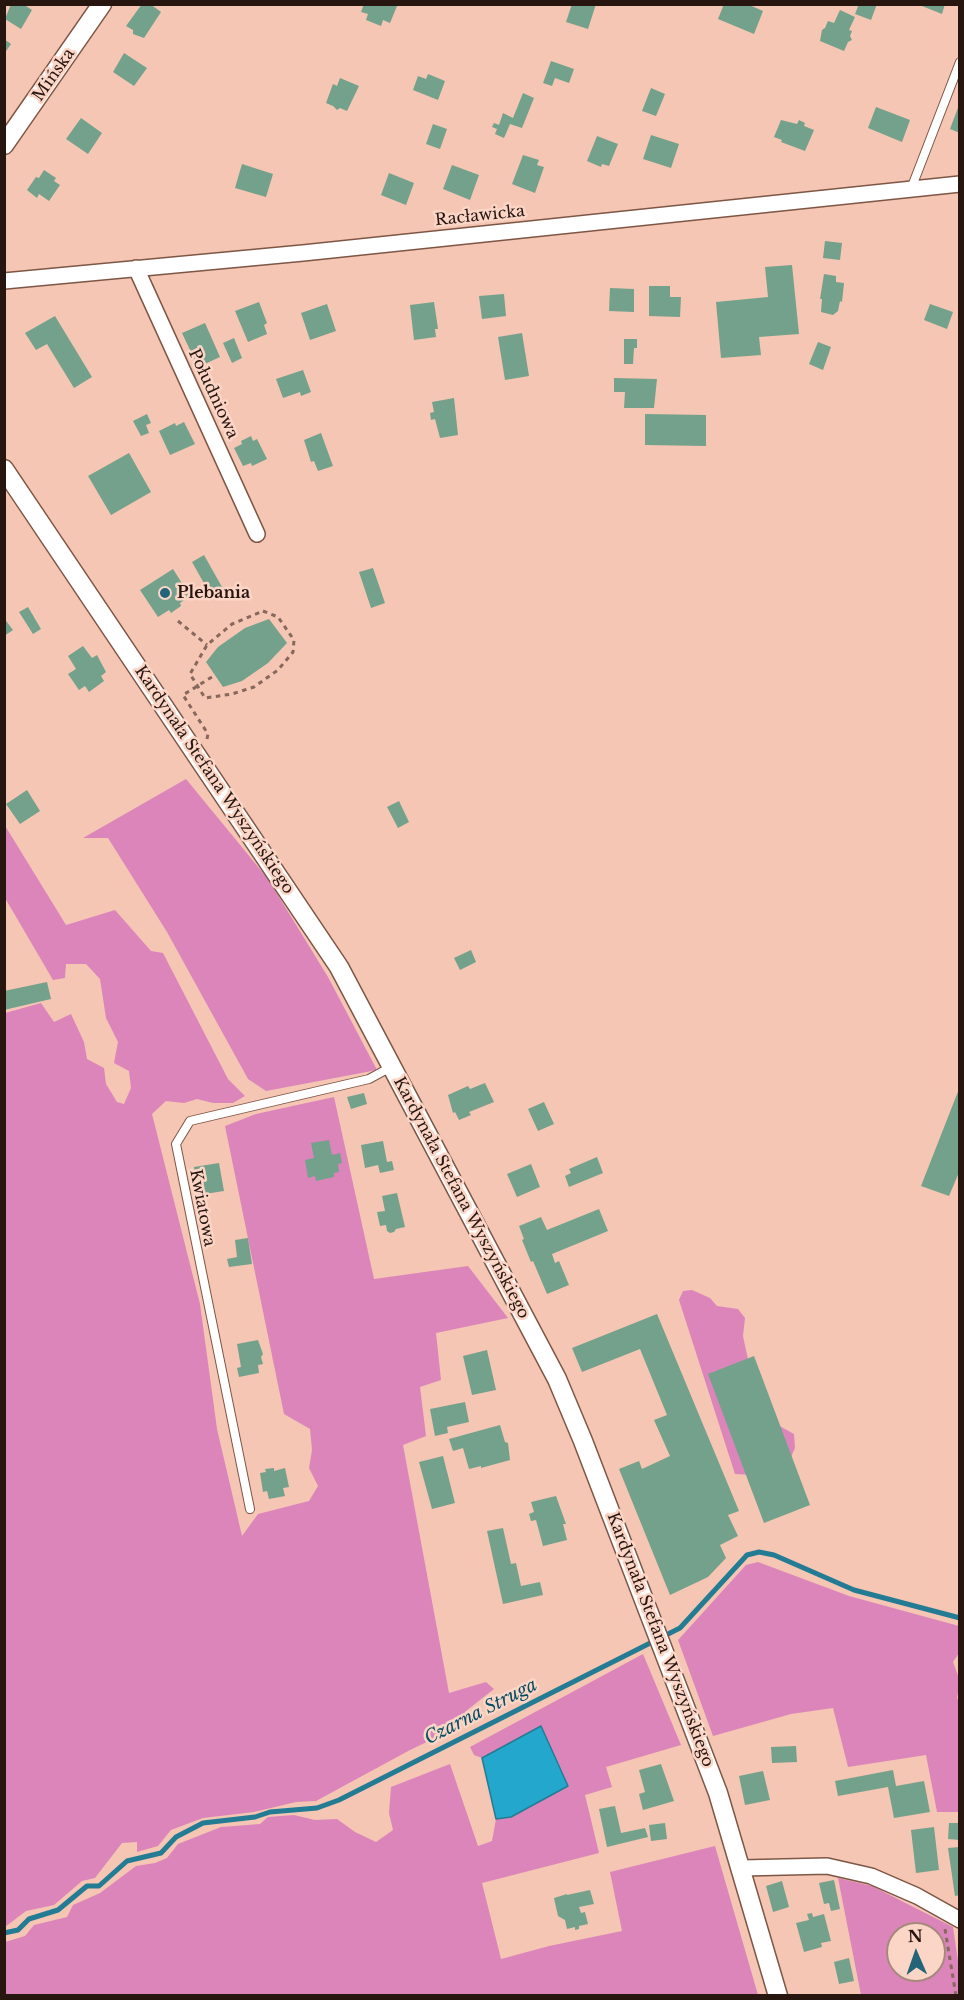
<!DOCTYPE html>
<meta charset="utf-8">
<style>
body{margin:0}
#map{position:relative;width:964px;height:2000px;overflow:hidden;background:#f4c6b3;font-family:"Libre Baskerville",serif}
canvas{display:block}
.frame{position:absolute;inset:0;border:6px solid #271610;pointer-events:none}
.north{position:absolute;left:886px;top:1922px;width:60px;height:60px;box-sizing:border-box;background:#fbd5c6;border:2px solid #a6897d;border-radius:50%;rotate:358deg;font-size:16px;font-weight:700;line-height:24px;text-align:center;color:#271610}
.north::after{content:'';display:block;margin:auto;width:21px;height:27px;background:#236478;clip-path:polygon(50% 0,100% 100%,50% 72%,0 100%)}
</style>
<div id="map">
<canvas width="964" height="2000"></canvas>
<div class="frame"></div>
<div class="north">N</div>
</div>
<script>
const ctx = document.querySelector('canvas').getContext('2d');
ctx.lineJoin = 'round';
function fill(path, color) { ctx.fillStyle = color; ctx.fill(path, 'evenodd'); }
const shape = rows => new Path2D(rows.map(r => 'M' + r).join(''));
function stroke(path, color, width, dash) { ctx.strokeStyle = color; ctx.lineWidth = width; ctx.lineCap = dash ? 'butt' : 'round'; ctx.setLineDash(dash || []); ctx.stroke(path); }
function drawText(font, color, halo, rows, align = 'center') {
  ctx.font = font + ' "Libre Baskerville",serif'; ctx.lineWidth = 5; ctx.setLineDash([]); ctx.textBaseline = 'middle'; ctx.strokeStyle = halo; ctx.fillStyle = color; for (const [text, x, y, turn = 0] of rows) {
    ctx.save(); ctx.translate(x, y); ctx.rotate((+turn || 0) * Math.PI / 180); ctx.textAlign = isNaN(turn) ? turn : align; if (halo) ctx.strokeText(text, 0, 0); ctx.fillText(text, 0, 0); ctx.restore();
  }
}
fill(shape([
 [186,779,268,879,328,977,377,1070,266,1091,248,1079,167,932,108,838,83,838],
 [4,824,66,925,115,910,151,951,163,953,228,1079,245,1096,233,1103,213,1103,197,1099,184,1103,166,1101,152,1114,200,1304,217,1429,242,1536,258,1514,309,1501,318,1486,309,1468,312,1450,310,1429,284,1414,225,1126,256,1114,334,1097,374,1279,468,1266,508,1318,436,1333,441,1380,420,1387,426,1436,403,1445,449,1693,486,1682,494,1689,466,1711,452,1730,410,1750,316,1801,296,1802,254,1812,203,1818,171,1830,158,1846,137,1852,137,1842,122,1843,95,1878,82,1881,54,1905,26,1911,5,1927,5,1013,41,1003,54,1022,71,1014,84,1042,87,1059,104,1068,106,1084,117,1102,124,1104,131,1088,129,1071,114,1063,118,1042,106,1018,100,979,86,964,66,964,65,978,53,980,5,898],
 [692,1290,710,1298,717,1306,738,1309,745,1318,743,1336,749,1364,767,1419,794,1434,795,1448,790,1459,755,1475,735,1474,679,1300,683,1291],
 [758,1562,849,1596,959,1626,959,1653,953,1662,960,1681,957,1698,960,1704,959,1812,937,1812,926,1755,848,1767,833,1708,791,1714,713,1736,678,1640,746,1565],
 [643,1654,681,1745,606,1767,612,1787,585,1795,599,1853,482,1883,501,1959,549,1946,622,1931,610,1872,715,1846,758,1995,5,1996,5,1942,25,1936,34,1925,67,1917,73,1905,100,1893,136,1866,155,1863,167,1858,178,1844,221,1827,260,1824,268,1817,294,1815,315,1820,337,1819,355,1832,376,1842,393,1830,389,1813,391,1787,450,1764,478,1846,492,1841,496,1819,512,1817,541,1726,482,1758,474,1755,470,1747],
 [838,1878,872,1886,953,1927,959,1968,959,1995,861,1995],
 [898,1934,934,1934,934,1970,898,1970]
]), '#dc85bb');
const water = shape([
 [541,1726,568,1786,511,1817,496,1819,482,1758,541,1726]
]);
fill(water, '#23a7cd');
stroke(water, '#247c94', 1.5);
stroke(shape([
 [4,1933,18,1930,29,1919,58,1910,87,1886,99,1886,127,1861,161,1853,176,1837,203,1823,255,1817,270,1812,317,1808,339,1800,680,1628,747,1555,759,1552,774,1555,854,1590,960,1618]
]), '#247c94', 5);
fill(shape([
 [11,4,23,4,32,10,21,29,5,19],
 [142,4,150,4,161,12,144,38,133,34,133,30,126,26],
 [364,4,392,4,397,6,390,23,383,20,381,26,366,20,368,14,361,12],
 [572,4,596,4,588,29,566,22],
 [724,4,747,4,763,11,754,34,718,19],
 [859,4,877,4,871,20,855,14],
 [917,4,945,4,942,14],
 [840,10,855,17,849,30,852,31,850,36,852,40,848,42,844,51,820,41,822,30,825,28,828,21,834,23],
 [4,39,11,44,4,54],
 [124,53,147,68,134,86,113,72],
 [551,61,574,69,569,83,555,78,552,86,543,83],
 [428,74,445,81,438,100,413,90,418,76,426,79],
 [340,78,359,86,347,111,340,108,337,110,333,106,326,103,333,84,337,86],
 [651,88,665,94,656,116,642,111],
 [523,93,534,98,522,128,510,124,504,138,495,134,497,129,492,127,494,123,499,125,503,113,513,118],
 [959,105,960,105,960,133,950,129],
 [876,107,910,120,902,142,868,128],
 [81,118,102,133,88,154,66,139],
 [781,120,797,124,799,120,805,123,804,126,814,130,805,151,781,142,782,140,774,137],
 [433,124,447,129,440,149,426,144],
 [651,135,679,144,671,168,643,159],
 [597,136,618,144,609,166,602,164,601,167,587,161],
 [523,155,539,160,537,165,544,167,535,193,512,184],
 [242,164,273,174,266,197,235,188],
 [452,165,479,175,470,200,443,189],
 [44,170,56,178,54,181,60,185,49,201,39,194,37,198,27,190,36,177,39,178],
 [389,173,414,183,406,205,381,195],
 [825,241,842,243,840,260,823,258],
 [792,265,799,334,759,337,761,355,721,358,716,302,768,297,765,267],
 [824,274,836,276,836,282,844,283,842,302,840,301,838,311,833,315,821,312,822,299,820,299],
 [649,286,670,286,670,297,681,297,680,317,649,316],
 [610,288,634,289,634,312,609,311],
 [504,294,506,316,482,319,479,296],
 [259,302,267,323,264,325,267,334,248,342,235,311],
 [434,302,438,329,435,329,436,337,414,340,410,305],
 [327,304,336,331,310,340,301,313],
 [930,304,953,312,947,329,924,320],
 [55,316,92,377,74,388,47,344,36,350,25,333],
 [205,323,220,357,198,367,182,333],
 [522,333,529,376,505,380,498,337],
 [234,338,242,358,232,363,223,343],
 [624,339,637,339,637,348,634,348,633,364,624,364],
 [818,342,831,347,823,370,809,364],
 [303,370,311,392,301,396,300,392,283,398,276,379],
 [614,378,657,379,654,408,624,408,625,392,614,392],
 [454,398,458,435,440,438,435,419,431,420,430,413,434,412,432,402],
 [147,414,151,423,146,425,149,433,141,436,133,421],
 [645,414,706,415,706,446,645,445],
 [184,422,195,444,170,455,159,431,175,423,176,426],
 [321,433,333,466,318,471,314,461,311,462,304,440],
 [251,436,253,441,257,439,267,459,252,466,251,463,243,466,234,448,242,444,241,441],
 [129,453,151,492,111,515,88,476],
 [204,555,222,587,210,594,192,562],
 [373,568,385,603,371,608,359,572],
 [173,569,190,596,180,603,181,606,171,613,169,610,158,617,140,590],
 [28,607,41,629,33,634,19,612],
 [4,618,13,630,4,636],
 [269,619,287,643,268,663,242,681,223,687,206,662,218,647,245,628],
 [83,646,92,658,97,655,106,672,101,676,104,681,89,692,85,686,79,690,68,674,76,669,68,656],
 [27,790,40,811,20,824,6,804],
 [399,801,409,822,398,828,387,807],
 [471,950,476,962,460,970,454,958],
 [47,982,51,999,4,1010,4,991],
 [485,1083,494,1102,469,1112,471,1115,459,1120,455,1112,453,1113,448,1095,468,1086,470,1089],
 [959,1089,960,1170,949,1196,921,1186],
 [364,1093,367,1104,351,1109,347,1097],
 [544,1102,554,1124,538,1131,528,1109],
 [329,1140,332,1155,340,1153,342,1163,338,1164,339,1172,334,1173,334,1177,316,1181,315,1176,308,1178,305,1160,314,1158,311,1143],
 [383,1141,387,1162,392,1161,394,1170,380,1173,378,1165,365,1168,361,1145],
 [597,1157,603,1173,569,1187,565,1176,571,1173,569,1169],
 [219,1163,224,1191,198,1195,194,1167],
 [531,1164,540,1187,517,1197,507,1174],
 [397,1193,405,1227,396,1229,394,1232,390,1233,387,1231,386,1225,380,1226,377,1212,385,1211,382,1196],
 [599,1209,608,1231,552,1254,555,1263,559,1261,569,1285,547,1294,533,1261,531,1262,522,1240,524,1239,519,1226,541,1217,547,1230],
 [248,1238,252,1264,229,1267,227,1259,237,1257,235,1240],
 [657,1314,739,1511,728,1515,738,1536,720,1545,726,1558,708,1577,670,1595,619,1469,639,1461,642,1469,670,1456,654,1420,667,1415,640,1349,582,1372,572,1348],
 [258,1340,263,1354,261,1357,263,1364,258,1365,259,1373,239,1377,237,1368,241,1367,237,1344],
 [487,1350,496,1390,472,1395,463,1356],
 [754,1356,810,1505,764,1523,708,1374],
 [465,1402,469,1422,447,1427,448,1433,435,1436,430,1409],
 [500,1425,505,1442,508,1443,510,1460,481,1468,481,1466,469,1469,463,1448,453,1451,449,1439],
 [443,1456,455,1503,432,1509,419,1462],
 [274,1468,274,1471,285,1468,289,1487,283,1488,285,1496,269,1499,267,1491,263,1492,260,1473,266,1472,265,1469],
 [556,1496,566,1524,563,1524,567,1540,543,1546,536,1520,531,1521,529,1514,534,1512,531,1502],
 [503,1528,511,1564,516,1563,521,1586,540,1582,543,1595,503,1604,487,1531],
 [796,1746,797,1762,772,1763,771,1747],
 [661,1764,674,1801,643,1810,639,1794,645,1792,639,1770],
 [893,1770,896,1786,924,1781,930,1812,894,1818,888,1787,838,1796,835,1781],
 [763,1771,770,1800,745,1805,739,1776],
 [615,1806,621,1833,645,1828,648,1837,607,1847,599,1809],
 [665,1823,667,1839,651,1841,649,1825],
 [949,1823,960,1823,960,1840,948,1839],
 [934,1827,939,1870,916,1873,911,1830],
 [960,1847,960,1895,955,1896,948,1848],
 [834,1880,840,1909,831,1911,829,1903,824,1904,819,1883],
 [782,1881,789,1907,773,1912,766,1886],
 [590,1890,594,1904,579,1907,581,1913,585,1912,588,1924,579,1926,579,1929,575,1930,575,1927,567,1929,565,1920,558,1916,554,1898,567,1894,567,1895],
 [812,1913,813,1917,824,1914,831,1941,821,1943,822,1947,804,1952,796,1923,809,1920,807,1914],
 [849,1958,854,1981,839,1984,834,1962]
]), '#74a18b');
const service = shape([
 [911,189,960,62],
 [250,1509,176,1144,190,1121,369,1079,391,1067]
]);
const minor = shape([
 [136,268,257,534],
 [4,281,303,253,960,184],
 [742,1868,827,1866,871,1876,917,1896,960,1920]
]);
const tertiary = shape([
 [4,145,102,4],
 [4,469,339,967,557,1379,583,1441,718,1793,778,1996]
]);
stroke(service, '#7e5646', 10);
stroke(minor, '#7e5646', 18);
stroke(tertiary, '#7e5646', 21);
stroke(shape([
 [263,611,278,617,294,640,293,652,278,670,254,687,232,694,205,698,190,674,207,645,232,624,263,611],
 [178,621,207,645],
 [207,739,208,734,183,695,215,675],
 [945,1929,956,1996]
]), '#87685c', 3, [4.5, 4.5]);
stroke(service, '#fff', 8);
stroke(minor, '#fff', 15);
stroke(tertiary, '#fff', 18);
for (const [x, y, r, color] of [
 [165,593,6,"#236478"]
]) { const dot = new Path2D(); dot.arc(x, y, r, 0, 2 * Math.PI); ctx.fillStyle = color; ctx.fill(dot); stroke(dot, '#fbd5c6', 2); }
drawText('16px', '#271610', '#fbd5c6', [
 ["Mińska",54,75,-55],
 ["Racławicka",480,216,-6],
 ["Południowa",213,394,65],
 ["Kardynała Stefana Wyszyńskiego",214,780,56],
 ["Kardynała Stefana Wyszyńskiego",461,1198,62],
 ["Kwiatowa",202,1208,79],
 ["Kardynała Stefana Wyszyńskiego",660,1640,69]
]);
drawText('bold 16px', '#271610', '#fbd5c6', [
 ["Plebania",177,593]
], 'left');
drawText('italic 18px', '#064f63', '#fbd5c6', [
 ["Czarna Struga",481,1712,-27]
]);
</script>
